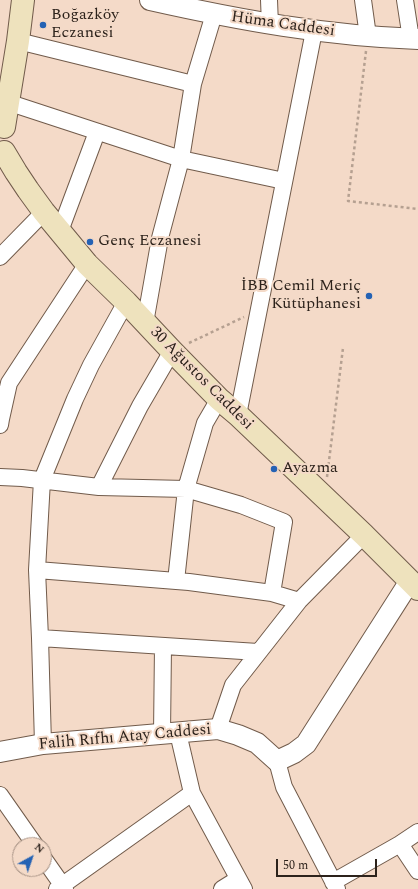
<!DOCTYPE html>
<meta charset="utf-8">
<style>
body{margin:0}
#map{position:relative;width:418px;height:889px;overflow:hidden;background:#f4dac8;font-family:Spectral,serif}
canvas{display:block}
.north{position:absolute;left:12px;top:837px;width:40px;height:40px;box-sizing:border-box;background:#f4dac8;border:1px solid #a49083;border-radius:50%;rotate:40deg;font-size:11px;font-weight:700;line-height:16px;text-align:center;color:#2c221b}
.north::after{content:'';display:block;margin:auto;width:14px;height:18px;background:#2462b4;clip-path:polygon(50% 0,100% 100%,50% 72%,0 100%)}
.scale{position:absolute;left:276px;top:859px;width:101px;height:18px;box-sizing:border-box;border:2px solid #2c221b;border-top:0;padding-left:5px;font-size:12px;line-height:14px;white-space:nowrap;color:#2c221b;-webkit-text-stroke:3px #f4dac8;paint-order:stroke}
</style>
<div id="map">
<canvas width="418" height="889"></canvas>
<div class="north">N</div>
<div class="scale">50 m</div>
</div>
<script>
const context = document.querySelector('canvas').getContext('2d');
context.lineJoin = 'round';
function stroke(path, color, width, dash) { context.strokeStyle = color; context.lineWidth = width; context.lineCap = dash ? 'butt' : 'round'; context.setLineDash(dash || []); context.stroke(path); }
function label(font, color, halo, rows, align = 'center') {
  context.font = font + ' Spectral,serif'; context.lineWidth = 4; context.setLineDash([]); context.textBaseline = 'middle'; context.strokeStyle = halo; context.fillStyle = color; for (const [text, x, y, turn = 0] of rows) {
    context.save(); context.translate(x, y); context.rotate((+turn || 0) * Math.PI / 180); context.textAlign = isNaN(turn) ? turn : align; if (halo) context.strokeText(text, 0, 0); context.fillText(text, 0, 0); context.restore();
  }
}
const path = new Path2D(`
 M366,51L348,201L418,209
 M189,343L244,317
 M327,477L343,348`);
const minor = new Path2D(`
 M269,0L270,25
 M363,0L368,36
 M405,0L411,39
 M18,41L193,84
 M7,102L181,159L284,181
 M60,231L97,132
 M0,257L44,212
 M145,323L160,238L181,159L193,84L214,14
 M238,415L314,31
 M0,425L1,419L9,383L87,264
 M0,477L22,478L99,487L186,489L241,505L284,522L272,593
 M99,487L140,406L172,351
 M37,570L189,582L272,593L299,601
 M176,581L186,489L205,423L219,399
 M40,638L258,652
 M218,729L233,685L299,601L364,535
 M178,733L192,793L244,889
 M162,734L163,646
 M43,744L40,638L37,570L42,480L75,399L91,365L126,302
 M277,761L284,787L337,889
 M0,795L35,845
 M400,844L418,871
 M44,859L65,889
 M333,882L400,844L418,832
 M57,889L192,793
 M222,889L238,879`);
const tertiary = new Path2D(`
 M150,0C239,20 327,36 418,39
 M0,752L43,744L218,729L238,735L257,743L277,761L294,753L306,744L410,581`);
const secondary = new Path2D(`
 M4,127L18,41L23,0
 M4,152L16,172L28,190L44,212L87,264L126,302L172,351L219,399L238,415L364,535L418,589`);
const markers = [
 [43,25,4,"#2462b4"],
 [90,242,4,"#2462b4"],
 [369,296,4,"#2462b4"],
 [274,469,4,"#2462b4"]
];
const poiNames = [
 ["Boğazköy",51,16],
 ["Eczanesi",51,34],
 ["Genç Eczanesi",98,242],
 ["İBB Cemil Meriç",361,287,"right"],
 ["Kütüphanesi",361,305,"right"],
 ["Ayazma",282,469]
];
const streetNames = [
 ["Hüma Caddesi",283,25,8],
 ["30 Ağustos Caddesi",201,379,45],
 ["Falih Rıfhı Atay Caddesi",125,738,-5]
];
stroke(minor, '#715b4b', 18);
stroke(tertiary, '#715b4b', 22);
stroke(secondary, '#715b4b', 24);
stroke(path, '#b5a091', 2.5, [3, 3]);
stroke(minor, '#fff', 16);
stroke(tertiary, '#fff', 20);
stroke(secondary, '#eee2bd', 22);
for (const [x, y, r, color] of markers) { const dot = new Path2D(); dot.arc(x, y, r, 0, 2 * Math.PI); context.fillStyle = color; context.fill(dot); stroke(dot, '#f4dac8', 1.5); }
label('16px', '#2c221b', '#f4dac8', poiNames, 'left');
label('16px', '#2c221b', '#f4dac8', streetNames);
</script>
